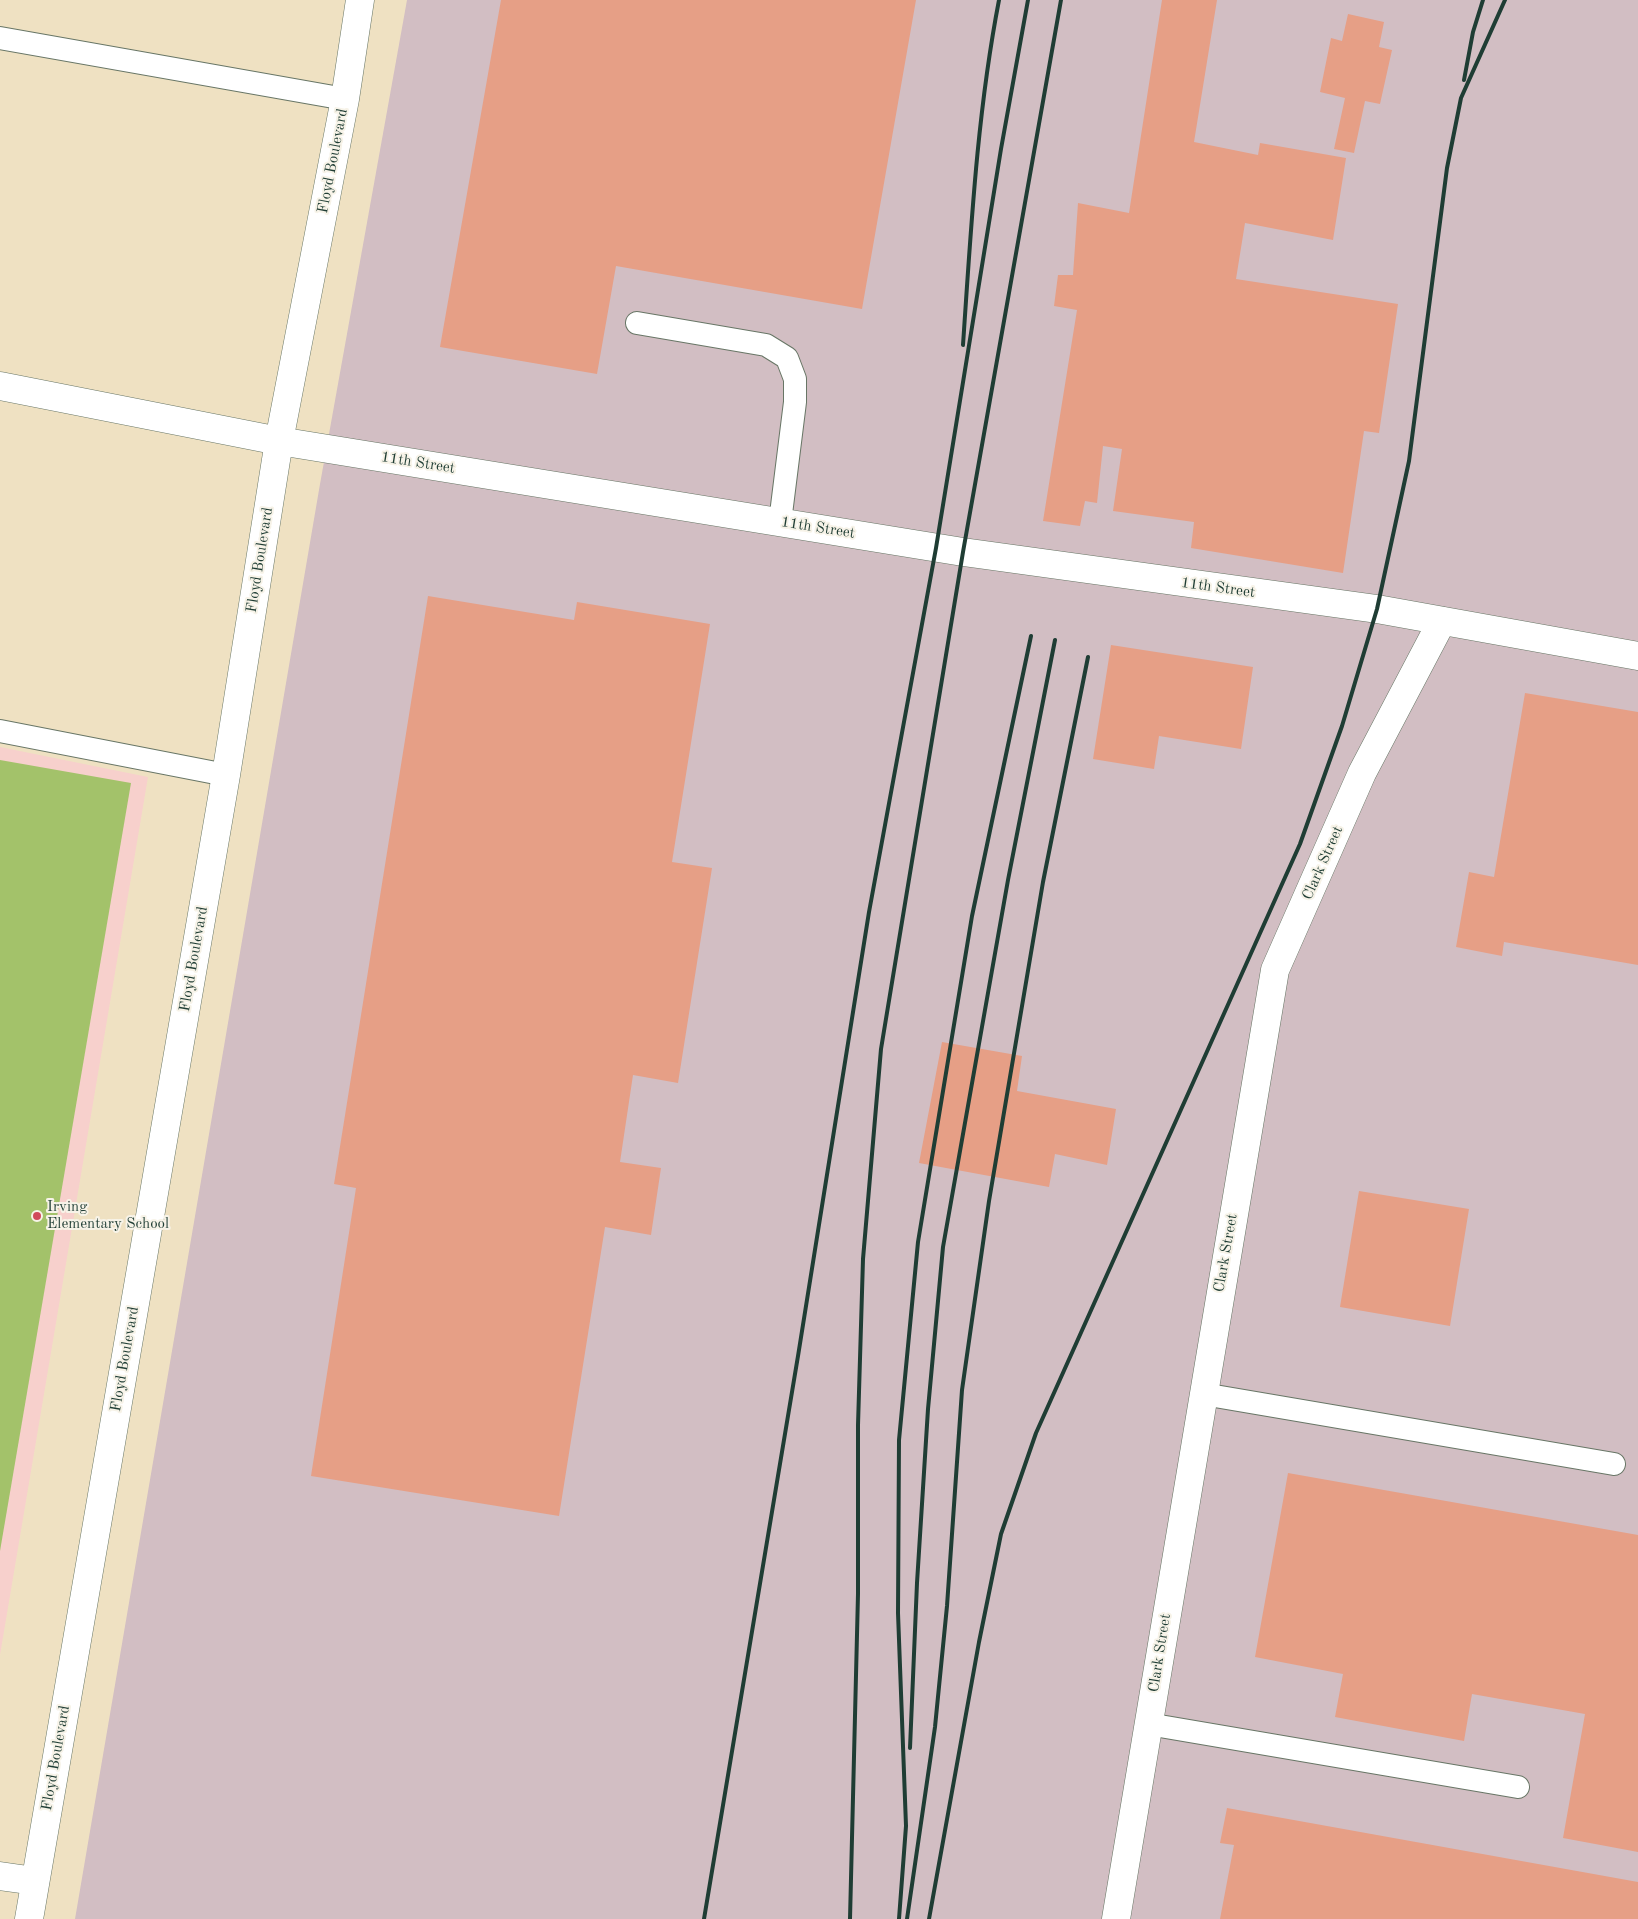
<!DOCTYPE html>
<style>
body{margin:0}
canvas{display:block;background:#efe1c2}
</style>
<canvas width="1638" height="1919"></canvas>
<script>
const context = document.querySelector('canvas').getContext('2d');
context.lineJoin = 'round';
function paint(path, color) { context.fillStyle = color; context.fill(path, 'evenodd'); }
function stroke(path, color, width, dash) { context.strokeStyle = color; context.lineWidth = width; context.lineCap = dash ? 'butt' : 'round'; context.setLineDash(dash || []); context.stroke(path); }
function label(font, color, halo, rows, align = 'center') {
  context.font = font + ' "Old Standard TT",serif'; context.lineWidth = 4; context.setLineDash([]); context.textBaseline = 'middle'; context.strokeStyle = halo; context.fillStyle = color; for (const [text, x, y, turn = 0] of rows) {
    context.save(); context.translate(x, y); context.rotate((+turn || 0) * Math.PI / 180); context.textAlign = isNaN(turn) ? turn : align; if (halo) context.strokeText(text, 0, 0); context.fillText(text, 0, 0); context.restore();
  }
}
const built = new Path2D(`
 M0,747L148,777L0,1655Z`);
const industrial = new Path2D(`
 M407,0H1638V1919H75L320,484Z`);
const green = new Path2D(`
 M0,760L131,783L0,1551Z`);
const building = new Path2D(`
 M501,0H916L862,309L616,266L597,374L440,347Z
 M1162,0H1217L1194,142L1258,155L1260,143L1346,158L1333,240L1245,223L1236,279L1398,304L1379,433L1364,431L1343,573L1191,548L1194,522L1113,511L1122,449L1103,446L1097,503L1085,501L1080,526L1043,521L1077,310L1054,306L1058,275H1073L1078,203L1129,213Z
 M1348,14L1384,22L1379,47L1392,50L1380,104L1365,101L1354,153L1334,149L1345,98L1320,92L1331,38L1342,41Z
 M428,596L574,620L577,602L710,624L672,862L712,868L678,1083L633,1075L620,1162L661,1168L651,1235L605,1227L559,1516L311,1476L356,1188L334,1184Z
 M1111,645L1253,667L1241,749L1159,736L1154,769L1093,759Z
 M1525,693L1638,712V965L1504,942L1502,956L1456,947L1469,872L1494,877Z
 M942,1042L1022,1056L1017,1091L1116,1109L1107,1165L1055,1154L1049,1187L919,1163Z
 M1359,1191L1469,1209L1450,1326L1340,1307Z
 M1288,1473L1638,1535V1852L1563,1838L1585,1714L1472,1694L1464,1741L1335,1717L1343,1674L1255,1657Z
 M1227,1808L1638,1882V1919H1220L1234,1845L1220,1843Z`);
const service = new Path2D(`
 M0,38L345,99
 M637,323L766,345L787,358L795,379V402L780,522
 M0,731L226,775
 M1203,1394L1614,1464
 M1148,1724L1518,1787`);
const minor = new Path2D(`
 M0,1876L35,1881
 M1116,1919L1275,970L1362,773L1442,621`);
const secondary = new Path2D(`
 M0,386L279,441L963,552L1377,609L1638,656
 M29,1919L226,775L279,441L345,99L360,0`);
const rail = new Path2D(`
 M1464,80L1473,32L1483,0
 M963,345C971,229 977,114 999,0
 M910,1748L917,1583L928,1409L943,1247L1008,880L1055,640
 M704,1919L798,1356L869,912L936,548L1001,149L1028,0
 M850,1919L858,1594V1425L863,1259L881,1049L963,552L1061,0
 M899,1919L906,1826L898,1613L899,1440L918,1242L972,916L1031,636
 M907,1919L935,1727L947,1606L962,1390L989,1201L1043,882L1088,657
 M929,1919L979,1642L1001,1534L1036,1433L1300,844L1342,726L1377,609L1409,461L1447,168L1461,98L1505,0`);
const markers = [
 [37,1216,5,"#d1495b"]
];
const streetNames = [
 ["Floyd Boulevard",333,161,-79],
 ["11th Street",418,463,9],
 ["11th Street",818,528,9],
 ["Floyd Boulevard",260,560,-81],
 ["11th Street",1218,588,8],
 ["Clark Street",1323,863,-66],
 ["Floyd Boulevard",194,959,-80],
 ["Clark Street",1226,1253,-80],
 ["Floyd Boulevard",125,1359,-80],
 ["Clark Street",1160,1653,-81],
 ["Floyd Boulevard",56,1758,-80]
];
const poiNames = [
 ["Irving",47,1207],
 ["Elementary School",47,1224]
];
paint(built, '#f7d0cc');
paint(industrial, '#d2bec3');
paint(green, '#a3c26a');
paint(building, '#e69f86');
stroke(service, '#687666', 24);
stroke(minor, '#687666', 29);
stroke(secondary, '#687666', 29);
stroke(service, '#fff', 22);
stroke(minor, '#fff', 28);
stroke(secondary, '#fff', 28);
stroke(rail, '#1f3d34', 4);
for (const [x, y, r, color] of markers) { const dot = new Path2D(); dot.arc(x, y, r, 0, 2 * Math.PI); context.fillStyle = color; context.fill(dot); stroke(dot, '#f7f3e8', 2); }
label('15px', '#1f3d34', '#f7f3e8', streetNames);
label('15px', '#1f3d34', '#f7f3e8', poiNames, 'left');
</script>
